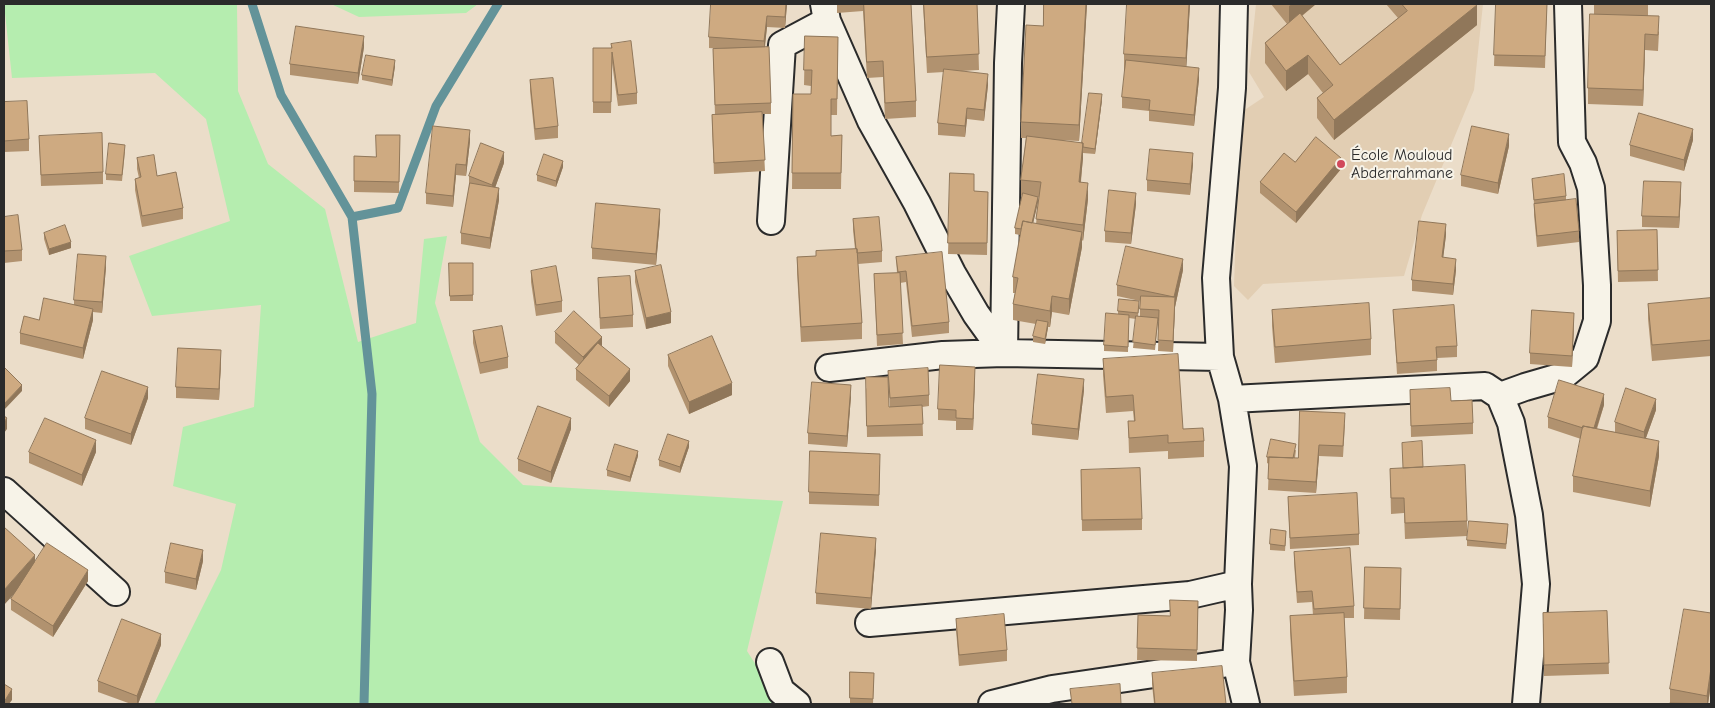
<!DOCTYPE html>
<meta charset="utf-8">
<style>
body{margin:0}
#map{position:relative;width:1715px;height:708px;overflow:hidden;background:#ebddc9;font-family:"Comic Neue",sans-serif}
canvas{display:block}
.frame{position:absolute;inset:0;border:5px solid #2b2b2b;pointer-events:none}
</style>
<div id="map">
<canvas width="1715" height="708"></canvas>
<div class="frame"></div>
</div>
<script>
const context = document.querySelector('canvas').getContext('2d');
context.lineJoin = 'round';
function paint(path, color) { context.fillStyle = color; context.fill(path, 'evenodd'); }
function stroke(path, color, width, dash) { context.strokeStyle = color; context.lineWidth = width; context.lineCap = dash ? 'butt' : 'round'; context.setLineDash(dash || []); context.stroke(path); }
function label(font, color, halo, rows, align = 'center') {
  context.font = font + ' "Comic Neue",sans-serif'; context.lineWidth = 4; context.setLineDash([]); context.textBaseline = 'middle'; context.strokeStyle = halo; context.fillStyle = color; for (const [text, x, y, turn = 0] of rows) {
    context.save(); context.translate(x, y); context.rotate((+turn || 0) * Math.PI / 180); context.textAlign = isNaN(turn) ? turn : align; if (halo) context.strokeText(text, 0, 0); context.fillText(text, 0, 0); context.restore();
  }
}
const built = new Path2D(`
 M1256,4H1483L1474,90L1422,215L1404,276L1263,284L1248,300L1234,286L1240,113L1264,97L1249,72Z`);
const green = new Path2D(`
 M4,4H237L238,91L268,164L325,209L358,342L416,323L424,239L447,236L435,303L480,442L523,485L783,501L747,651L781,704H154L221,570L236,504L173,486L183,427L254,407L261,305L152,316L129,256L230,221L206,119L155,73L12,78Z
 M331,4H478L466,13L359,17Z`);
const stream = new Path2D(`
 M252,4L281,95L352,217L372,394L364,704
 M352,217L398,208L436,106L498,4`);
const minor = new Path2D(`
 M824,4L827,21L871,121L917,203L952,273L976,314L1004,353L1008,63L1011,4
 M1234,4L1232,88L1216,278L1220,357L1232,399L1243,466L1238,584L1239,610L1236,662L1246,704
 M771,221L782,45L827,21
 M829,368L943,355L1004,353L1220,357
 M1500,396L1525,387L1563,376L1585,358L1597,321V285L1591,188L1583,163L1572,142L1568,4
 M1232,399L1485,386L1500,396L1511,423L1529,515L1536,584L1526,704
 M4,491L116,592
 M869,623L1190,595L1238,584
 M770,662L781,691L797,704
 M992,704L1052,689L1236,662`);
const wall = new Path2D(`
 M787,4L785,28L767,27L765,47L771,103V114H762L765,171L714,174L712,126V115H715L713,49H724L709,48V37Z
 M837,4H911L916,101V117L885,119L883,77L867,78L863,11L837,13Z
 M923,4H977L979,70L962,71L988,85L984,121L967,119L965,137L938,135V123L944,72L927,73Z
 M1087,4L1079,141L1058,140L1082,143L1102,100L1095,154L1083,153L1081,182L1088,199L1083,241L1082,240V247L1069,315L1052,312L1050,327H1048L1045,344L1033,342V336L1036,324L1013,320V304L1015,293H1013V277L1020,235L1015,234V228L1022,196L1021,195V180L1026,138H1021V122L1043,26ZM1038,197H1039L1036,224L1033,223L1038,202Z
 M1190,4L1186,67L1199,79L1194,126L1149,121V111L1122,108V97L1125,70H1124V54Z
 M1271,4H1316L1302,16L1340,65L1398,18L1386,4H1475L1477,25L1334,140L1317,118V98L1323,93L1308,74L1286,91L1265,63V43L1287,24Z
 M1496,4H1547L1545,68L1494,66Z
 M1594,4H1648V16H1642L1659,32L1658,51L1645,50L1643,106L1588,104V88L1594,15Z
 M805,36L838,37L837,115H831V136L842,135L841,189H792L793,94H811V86L804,85Z
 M611,44L637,93V104L618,106L612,63L611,113H593V48H611Z
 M364,47L358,84L290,75V64Z
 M395,66L392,86L362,80V75Z
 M530,80L558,126V138L535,140L530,91Z
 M4,102L29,139V151L4,152Z
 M400,135L399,193L354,192V156L376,157Z
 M39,136L103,172V184L41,186Z
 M1693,140L1684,171L1630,156V145Z
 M470,141L466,176L456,175L453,207L426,204V193Z
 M1509,146L1498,194L1461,186V175Z
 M125,151L122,181L106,180V174Z
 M137,158L157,176L183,208V219L142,227L135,190V179L139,178L137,169Z
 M504,163L495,188L499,200L490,249L461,244V233L469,187V176Z
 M1193,164L1190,195L1147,191V180Z
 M563,167L556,187L537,181V175Z
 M1341,169L1296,223L1260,193V182Z
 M950,173L974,191L988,192L987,255L948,254Z
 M1532,179L1566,196V200L1579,231V242L1537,247L1534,215V204Z
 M1681,194L1679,228L1642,227V216Z
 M1136,204L1131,244L1105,242V231Z
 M4,217L22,250V261L4,263Z
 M853,219L882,251V262L858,264L862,323V339L801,342L797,272V257L816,256V251L855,249L853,230Z
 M660,220L656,265L592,259V248Z
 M1657,230L1658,281L1618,282L1617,231Z
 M44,233L71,248L49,255L44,239Z
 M1446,235L1443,257L1456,270L1453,295L1412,291V280Z
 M896,257L949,322V333L912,337L906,282L900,283L903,344L877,346L874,274L897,273Z
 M449,263H473V301H450Z
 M106,267L102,313L93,312V320L83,359L20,344V333L39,320L74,305V300Z
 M1183,270L1175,307L1173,352L1158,351L1159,321H1158L1155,350L1133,348L1136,319L1129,318L1128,352L1104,351V345L1118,314V311L1139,307L1138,316H1140V301L1117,296V285Z
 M531,271L562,301V312L536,316L531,282Z
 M635,271L671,323L646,329L635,282Z
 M598,278L633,315V327L600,329Z
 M1711,298V356L1652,361L1648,319V304Z
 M1272,310L1371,339V355L1275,363L1272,326Z
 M1393,310L1457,346V357L1437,358V371L1397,374Z
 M1574,324L1572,367L1530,364V353Z
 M473,331L508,357V368L480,374L473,343Z
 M555,332L602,346L630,381L609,407L576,380V369L579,365L555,343Z
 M668,355L732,395L689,414L668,366Z
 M1103,359L1183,429L1204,441V457L1168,459V451L1129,453L1128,421H1134L1133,411L1106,413L1103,375Z
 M221,362L219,400L176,398V387Z
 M888,371L929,395V406L922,407L923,436L867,437L866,388L889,407H890Z
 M975,378L973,430H956V421L938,420V409Z
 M1084,390L1078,440L1032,435V424Z
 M1410,390L1473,423V434L1411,437Z
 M851,396L847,447L808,444V433Z
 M148,398L131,445L85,429V418Z
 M1604,405L1597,429L1615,432V422L1656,410L1646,438L1659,456L1650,507L1573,492V476L1581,439L1548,428V417Z
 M1345,424L1343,457L1319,456L1316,493L1268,490L1269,464L1267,463V457L1296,450L1295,458H1298Z
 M571,429L551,483L518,471V459Z
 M689,447L680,473L659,466V460Z
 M29,452H96L82,486L29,463Z
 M638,456L630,482L607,476V470Z
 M880,465L879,506L809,504V492Z
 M1423,467L1467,521V536L1405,539L1404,513L1391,514L1390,469Z
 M1081,470L1142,519V530L1082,531Z
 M1288,497L1359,534V545L1290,549Z
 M1508,530L1506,549L1467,546V540Z
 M1286,537L1285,551L1270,550V544Z
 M876,549L871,609L816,604V593Z
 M1294,552L1354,606V618H1344L1347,677V693L1294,696L1290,632V616L1313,615L1312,602L1297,603L1294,563Z
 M203,561L196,590L165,583V572Z
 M35,562L88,581L53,637L11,610V599Z
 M1365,567L1401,568L1400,620L1364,619Z
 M1198,601L1197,661L1137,660L1138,615L1170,616Z
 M1607,611L1609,674L1544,676L1543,624Z
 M1711,613V684L1708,704L1670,703V689Z
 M956,619L1007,650V661L959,666L956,630Z
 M161,645L138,704H131L98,692V681Z
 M850,672L874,673L873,704H850Z
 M1152,673L1226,704H1154L1152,684Z`);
const shadedWall = new Path2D(`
 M786,4H787L785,28V17Z
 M1086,4H1087L1079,141V125Z
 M1189,4H1190L1186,74V58Z
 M1292,4H1316L1289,26V6Z
 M1477,5V25L1334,140V120Z
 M767,16V27L764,52V41Z
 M1645,34V50L1643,106V90Z
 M364,36V47L358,84V73Z
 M1308,55V74L1286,91V71Z
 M395,60V66L392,86V80Z
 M1199,68V79L1194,126V115Z
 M988,74V85L984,121V110Z
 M1102,94V100L1095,154V149Z
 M967,108V119L965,137V126Z
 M1693,129V140L1684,171V160Z
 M470,130V141L466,176V165Z
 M1509,134V146L1498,194V183Z
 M1083,143V159L1079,197V182Z
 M504,152V163L492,196V185Z
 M1193,153V164L1190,195V184Z
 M1341,158V169L1296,223V212Z
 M563,161V167L556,187V181Z
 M456,164V175L453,207V196Z
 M1681,182V194L1679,228V217Z
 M1088,183V199L1083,241V225Z
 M499,188V200L490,249V238Z
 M1136,193V204L1131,244V233Z
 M1038,197V202L1030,237V231Z
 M660,209V220L656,265V254Z
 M1446,224V235L1442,268V257Z
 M1082,232V247L1069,315V299Z
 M71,242V248L49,255V249Z
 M106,256V267L102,313V302Z
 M1183,259V270L1175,307L1173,352L1174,297Z
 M1456,259V270L1453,295V284Z
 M1052,296V312L1050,327V311Z
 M93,309V320L83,359V348Z
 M671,312V323L646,329V318Z
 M1574,313V324L1572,367V356Z
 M1048,322V328L1045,344V339Z
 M602,337V348L583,368V357Z
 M221,350V362L219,400V389Z
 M975,367V378L973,430V419Z
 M630,369V381L609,407V396Z
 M1084,379V390L1078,440V429Z
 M732,383V395L689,414V402Z
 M22,385V391L4,410V404Z
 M851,385V396L847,447V436Z
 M148,387V398L131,445V434Z
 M1604,394V405L1592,442V431Z
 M1656,399V410L1644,443V432Z
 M7,418V429L4,433V422Z
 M571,418V429L551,483V472Z
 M96,440V452L82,486V475Z
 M689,441V447L680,473V467Z
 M1659,441V456L1650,507V491Z
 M1319,445V456L1316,493V482Z
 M638,451V456L630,482V477Z
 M876,538V549L871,609V598Z
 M203,550V561L196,590V579Z
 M35,555V571L4,605V590Z
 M88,570V581L53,637V626Z
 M161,634V645L138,704H137V696Z
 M1711,668V684L1708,704H1707V696Z
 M12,689V700L9,704H4V702Z`);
const building = new Path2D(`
 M711,4H786L785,17L767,16L764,41L709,37Z
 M864,4H911L916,101L885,103L883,61L867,62Z
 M924,4H977L979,54L927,57Z
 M1044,4H1086L1079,125L1021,122L1026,25L1043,26Z
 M1127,4H1189L1186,58L1124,54Z
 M1402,4H1475L1477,5L1334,120L1317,98L1333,85L1308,55L1286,71L1265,43L1300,13L1340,65L1407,11Z
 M1496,4H1547L1545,56L1494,55Z
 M1590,14L1659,16L1658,35L1645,34L1643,90L1588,88Z
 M296,26L364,36L358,73L290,64Z
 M805,36L838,37L837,99H831V136L842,135L841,173H792L793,94H811L812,70H804Z
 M631,41L637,93L618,95L612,52L611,102H593V48H612L611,44Z
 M769,47L771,103L715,105L713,49Z
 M366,55L395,60L392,80L362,75Z
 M1126,60L1199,68L1194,115L1149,110L1150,100L1122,97Z
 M944,69L988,74L984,110L967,108L965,126L938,123Z
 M553,78L558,126L535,129L530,80Z
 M1089,93L1102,94L1095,149L1083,147V143H1082Z
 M27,101L29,139L4,141V102Z
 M762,112L765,160L714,163L712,115Z
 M1639,113L1693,129L1684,160L1630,145Z
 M433,126L470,130L466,165L456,164L453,196L426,193Z
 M1472,126L1509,134L1498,183L1461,175Z
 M102,133L103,172L41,175L39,136Z
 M376,135H400L399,182L354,181V156L376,157Z
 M1027,136L1083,143L1079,182L1088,183L1083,225L1036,219L1041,182L1021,180Z
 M1316,137L1341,158L1296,212L1260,182L1284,153L1295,162Z
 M109,143L125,145L122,175L106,174Z
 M481,143L504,152L492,185L469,176Z
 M1150,149L1193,153L1190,184L1147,180Z
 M544,154L563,161L556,181L537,175Z
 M154,155L157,176L176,172L183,208L142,216L135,179L141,177L137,158Z
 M950,173L974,174V191L988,192L987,243H948Z
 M1564,174L1566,196L1534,200L1532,179Z
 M1644,181L1681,182L1679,217L1642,216Z
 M470,183L499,188L490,238L461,233Z
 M1109,190L1136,193L1131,233L1105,231Z
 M1023,193L1038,197L1032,223L1023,221L1021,229L1015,228Z
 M1576,199L1579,231L1537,236L1534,204Z
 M596,203L660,209L656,254L592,248Z
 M18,215L22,250L4,251V217Z
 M879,217L882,251L857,253V249H856L853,219Z
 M1023,221L1082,232L1069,299L1052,296L1050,311L1013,304L1018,278L1013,277Z
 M1419,221L1446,224L1442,257L1456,259L1453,284L1412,280Z
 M65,225L71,242L49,249L44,233Z
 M1657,230L1658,270L1618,271L1617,231Z
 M1126,246L1183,259L1174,297L1117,285Z
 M857,249L862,323L801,327L797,257L816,256V251Z
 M942,252L949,322L912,326L906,271L898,272L896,257Z
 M78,254L106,256L102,302L74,300Z
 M449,263H473V295L450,296Z
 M661,265L671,312L646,318L635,271Z
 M556,266L562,301L536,305L531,271Z
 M900,273L903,333L877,335L874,274Z
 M630,276L633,315L600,318L598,278Z
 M1141,296L1175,297L1173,341L1158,340L1159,310L1140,309Z
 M44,298L93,309L83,348L20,333L24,316L39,320Z
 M1711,298V340L1652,345L1648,304Z
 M1119,299L1139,301L1138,313L1118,311Z
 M1369,303L1371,339L1275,347L1272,310Z
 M1454,305L1457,346L1436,347L1437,360L1397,363L1393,310Z
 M1532,310L1574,313L1572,356L1530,353Z
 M574,311L602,337L583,357L555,332Z
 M1106,313L1129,315L1128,347L1104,345Z
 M1136,316L1158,318L1155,345L1133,342Z
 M1037,320L1048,322L1045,339L1033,336Z
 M502,326L508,357L480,363L473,331Z
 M712,336L732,383L689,402L668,355Z
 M598,343L630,369L609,396L576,369Z
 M178,348L221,350L219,389L176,387Z
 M1178,354L1183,429L1203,428L1204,441L1168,443V435L1129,438L1128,421H1135L1133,395L1106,397L1103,359Z
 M940,365L975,367L973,419L956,418V410L938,409Z
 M4,367L22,385L4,404Z
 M928,368L929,395L890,398L888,371Z
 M102,371L148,387L131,434L85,418Z
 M1038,374L1084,379L1078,429L1032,424Z
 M866,377H888L889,407L922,405L923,424L867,426Z
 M1559,380L1604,394L1594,428L1583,426V428L1548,417Z
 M812,382L851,385L847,436L808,433Z
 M1450,388L1451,401L1472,400L1473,423L1411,426L1410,390Z
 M1626,388L1656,399L1644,432L1615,422Z
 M538,406L571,418L551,472L518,459Z
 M1300,411L1345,413L1343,446L1319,445L1316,482L1268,479L1269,457L1298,458Z
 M4,416L7,418L4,422Z
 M45,418L96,440L82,475L29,452Z
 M1583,426L1659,441L1650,491L1573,476Z
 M668,434L689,441L680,467L659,460Z
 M1271,439L1296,444L1293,458L1267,457Z
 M1422,441L1423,467L1403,468L1402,443Z
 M615,444L638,451L630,477L607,470Z
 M810,451L880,454L879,495L809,492Z
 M1465,465L1467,521L1405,523L1404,498H1391L1390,469Z
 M1140,468L1142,519L1082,520L1081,470Z
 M1357,493L1359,534L1290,538L1288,497Z
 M1469,521L1508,524L1506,544L1467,540Z
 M4,527L35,555L4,590Z
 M1271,529L1286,531L1285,546L1270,544Z
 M821,533L876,538L871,598L816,593Z
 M47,543L88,570L53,626L11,599Z
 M171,543L203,550L196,579L165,572Z
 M1350,548L1354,606L1314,609L1312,591L1297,592L1294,552Z
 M1365,567L1401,568L1400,609L1364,608Z
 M1170,600L1198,601L1197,650L1137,648L1138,615L1170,616Z
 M1684,609L1711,613V668L1707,696L1670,689Z
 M1607,611L1609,663L1544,665L1543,613Z
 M1344,613L1347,677L1294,681L1290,616Z
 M1004,614L1007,650L959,655L956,619Z
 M122,619L161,634L137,696L98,681Z
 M1222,666L1226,704H1155L1152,673Z
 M850,672L874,673L873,699L850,698Z
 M4,684L12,689L4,702Z
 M1120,684L1121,704H1072L1070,689Z
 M1670,703L1711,704H1670Z`);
const markers = [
 [1341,164,5,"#d1495b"]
];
const poiNames = [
 ["École Mouloud",1351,155],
 ["Abderrahmane",1351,173]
];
paint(built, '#e2ceb3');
paint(green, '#b5edaf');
stroke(stream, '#639399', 9);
stroke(minor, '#2b2b2b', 30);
stroke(minor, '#f7f3e8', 26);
paint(wall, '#b1926f');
paint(shadedWall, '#90775a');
paint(building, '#ceaa81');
stroke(building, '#90775a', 1);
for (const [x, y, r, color] of markers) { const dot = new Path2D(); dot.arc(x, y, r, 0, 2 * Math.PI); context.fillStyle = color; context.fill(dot); stroke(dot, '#f7f3e8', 2); }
label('16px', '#2b2b2b', '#f7f3e8', poiNames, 'left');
</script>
